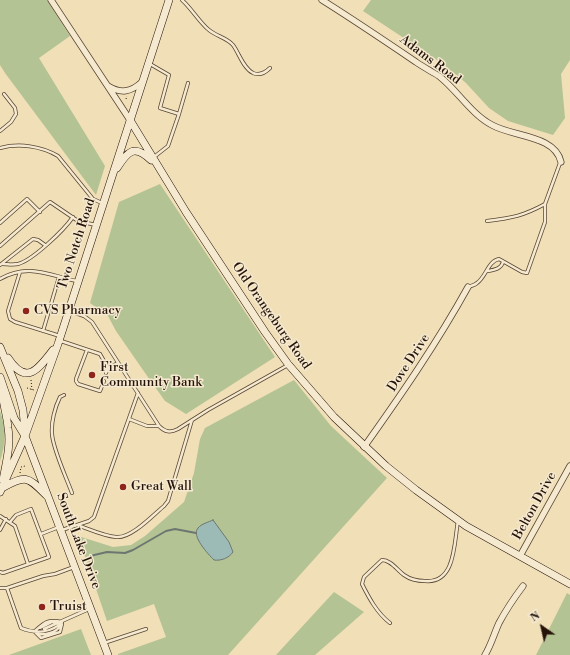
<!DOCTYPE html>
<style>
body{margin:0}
#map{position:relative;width:570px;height:655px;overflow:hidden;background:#f0dfb7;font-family:"Libre Bodoni",serif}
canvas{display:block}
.north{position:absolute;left:522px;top:607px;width:40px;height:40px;-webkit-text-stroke:3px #f5ead0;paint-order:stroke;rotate:326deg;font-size:11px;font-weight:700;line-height:16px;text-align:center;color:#251209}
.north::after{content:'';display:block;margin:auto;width:14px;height:18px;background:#251209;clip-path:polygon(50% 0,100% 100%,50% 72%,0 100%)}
</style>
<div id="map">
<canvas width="570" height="655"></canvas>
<div class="north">N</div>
</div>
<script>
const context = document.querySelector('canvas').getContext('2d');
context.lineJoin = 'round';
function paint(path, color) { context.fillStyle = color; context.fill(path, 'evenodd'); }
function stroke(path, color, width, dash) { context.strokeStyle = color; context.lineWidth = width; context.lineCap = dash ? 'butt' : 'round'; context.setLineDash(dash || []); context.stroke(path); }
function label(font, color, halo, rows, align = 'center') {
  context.font = font + ' "Libre Bodoni",serif'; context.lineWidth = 3; context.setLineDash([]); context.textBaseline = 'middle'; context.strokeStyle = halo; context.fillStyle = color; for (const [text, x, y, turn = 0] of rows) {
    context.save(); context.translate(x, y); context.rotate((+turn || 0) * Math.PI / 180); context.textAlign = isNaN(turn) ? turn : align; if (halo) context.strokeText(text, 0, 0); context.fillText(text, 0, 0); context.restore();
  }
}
const green = new Path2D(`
 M0,0H47L70,36L39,58L105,166L96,195L5,73L0,65Z
 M371,0H570V60L561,74L565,118L553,135L508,121L489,108L466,83L443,64L363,11Z
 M160,184L275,357L186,414L165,401L143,370L116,331L108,316L90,303L119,202Z
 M294,380L331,426L387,478L228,655H118V654L166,637L154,604L107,621L78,536L113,547L131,545L145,536L184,502L194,473L200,439L205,428Z
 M0,411C6,427 6,444 0,461Z
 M334,592L364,612L315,655H276Z
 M567,593L570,595V655H536Z
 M81,629L91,655H9Z`);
const water = new Path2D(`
 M213,520L229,542L233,552C229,558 221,561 214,560C208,554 191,536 198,528C201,524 209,522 213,520Z`);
const stream = new Path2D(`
 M90,556L107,552L125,553L133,550L166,531L175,529L196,533`);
const path = new Path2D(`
 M126,99L127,96
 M31,380L32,390
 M27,388L34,390
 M20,473L21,467L25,466`);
const lane = new Path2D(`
 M182,0C192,9 200,23 209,30C216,36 227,38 233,45C239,53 243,68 253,73C260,76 265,73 270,68
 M150,64L169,75L160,108L179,114L168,146L154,157
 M179,114L188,83
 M0,131L11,122L16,114L15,108L4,94
 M0,148C19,143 41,146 58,156L93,199L102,203
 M487,221C512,218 523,216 545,204L560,163
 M0,223L27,199L40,212
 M0,246L50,202L78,221L96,225
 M2,264C7,264 13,265 18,264C33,260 64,230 73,217
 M0,265L33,239L38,240L45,245
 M488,271C494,270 501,269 503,262
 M20,272L8,311L10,319L15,322L60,336
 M0,279C28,263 48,275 77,281
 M468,287C471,286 475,285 477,283C486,277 488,261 499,259L522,272L527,273L545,222V204
 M70,311L84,316L92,322L159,426C165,432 170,433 178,429L208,410L288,365
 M43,331L59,277
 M61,341L100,354L108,368
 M87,350L76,379V381L78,384L100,391L104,381
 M106,373L108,368L118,363
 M64,395L60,397C55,407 51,422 52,434C53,449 66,477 72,493
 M129,419L147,426H159
 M0,516L15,526L28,564
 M77,525C89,529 103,536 116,537C131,539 153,515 164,506L168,501L192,420
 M0,530L6,519
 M62,530L89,521L94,517L138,393
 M41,534L59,527
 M0,572L3,573L49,557L31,509L16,515L10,522
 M0,588H7L21,628C35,634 52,633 62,622
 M7,588L43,576L55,574L74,567
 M390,623C377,613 369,598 362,584L364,577L382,560C391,560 397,570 404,575C411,580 417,581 425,581C456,584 454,542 458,521
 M40,628L52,622H57
 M44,629L89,609
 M35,631C45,622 48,619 62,622
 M35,632L41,638L60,632L62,624
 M38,634C45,635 56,633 60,626
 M104,643L146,629`);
const street = new Path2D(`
 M51,0L130,120
 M322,0C354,20 385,41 416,62C423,67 431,71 439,76C458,91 471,114 492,125C513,137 555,135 561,162
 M108,86C121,94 131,92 142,82
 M364,447C401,395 437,343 468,287
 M520,556L570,466
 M485,655C491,645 494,634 499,623C506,610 514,598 523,586`);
const secondary = new Path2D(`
 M130,120L186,212L265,332L288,364L334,417L386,466L416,490L466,526L570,584
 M117,168C128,151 134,144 151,160
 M0,347L18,391L23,410L25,432
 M8,358C26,386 38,370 53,350
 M0,377L14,418L25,436L108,655
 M2,388C2,402 7,414 8,428C11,445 6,463 3,480
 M2,488C27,474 28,477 47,496
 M0,492L25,436L58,344L169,0`);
const markers = [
 [26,311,4,"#8f2418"],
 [92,375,4,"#8f2418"],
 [123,487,4,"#8f2418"],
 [42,607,4,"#8f2418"]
];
const streetNames = [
 ["Adams Road",430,60,37],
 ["Two Notch Road",77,244,-72],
 ["Old Orangeburg Road",271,316,55],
 ["Dove Drive",409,363,-57],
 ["Belton Drive",535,506,-61],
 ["South Lake Drive",78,541,69]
];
const poiNames = [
 ["CVS Pharmacy",34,311],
 ["First",100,368],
 ["Community Bank",100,383],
 ["Great Wall",131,487],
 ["Truist",50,607]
];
paint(green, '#b4c393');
paint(water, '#9dbbb6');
stroke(water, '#6d7771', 1);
stroke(stream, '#6d7771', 2);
stroke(lane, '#584534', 4);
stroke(street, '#584534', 7);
stroke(secondary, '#251209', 8);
stroke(path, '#251209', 1, [1, 2]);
stroke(lane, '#f5ead0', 2.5);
stroke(street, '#f5ead0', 5.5);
stroke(secondary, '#f5ead0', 7);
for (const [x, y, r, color] of markers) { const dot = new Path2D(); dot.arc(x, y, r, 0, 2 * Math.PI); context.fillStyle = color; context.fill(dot); stroke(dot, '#f5ead0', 1.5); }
label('13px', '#251209', '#f5ead0', streetNames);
label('13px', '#251209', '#f5ead0', poiNames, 'left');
</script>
